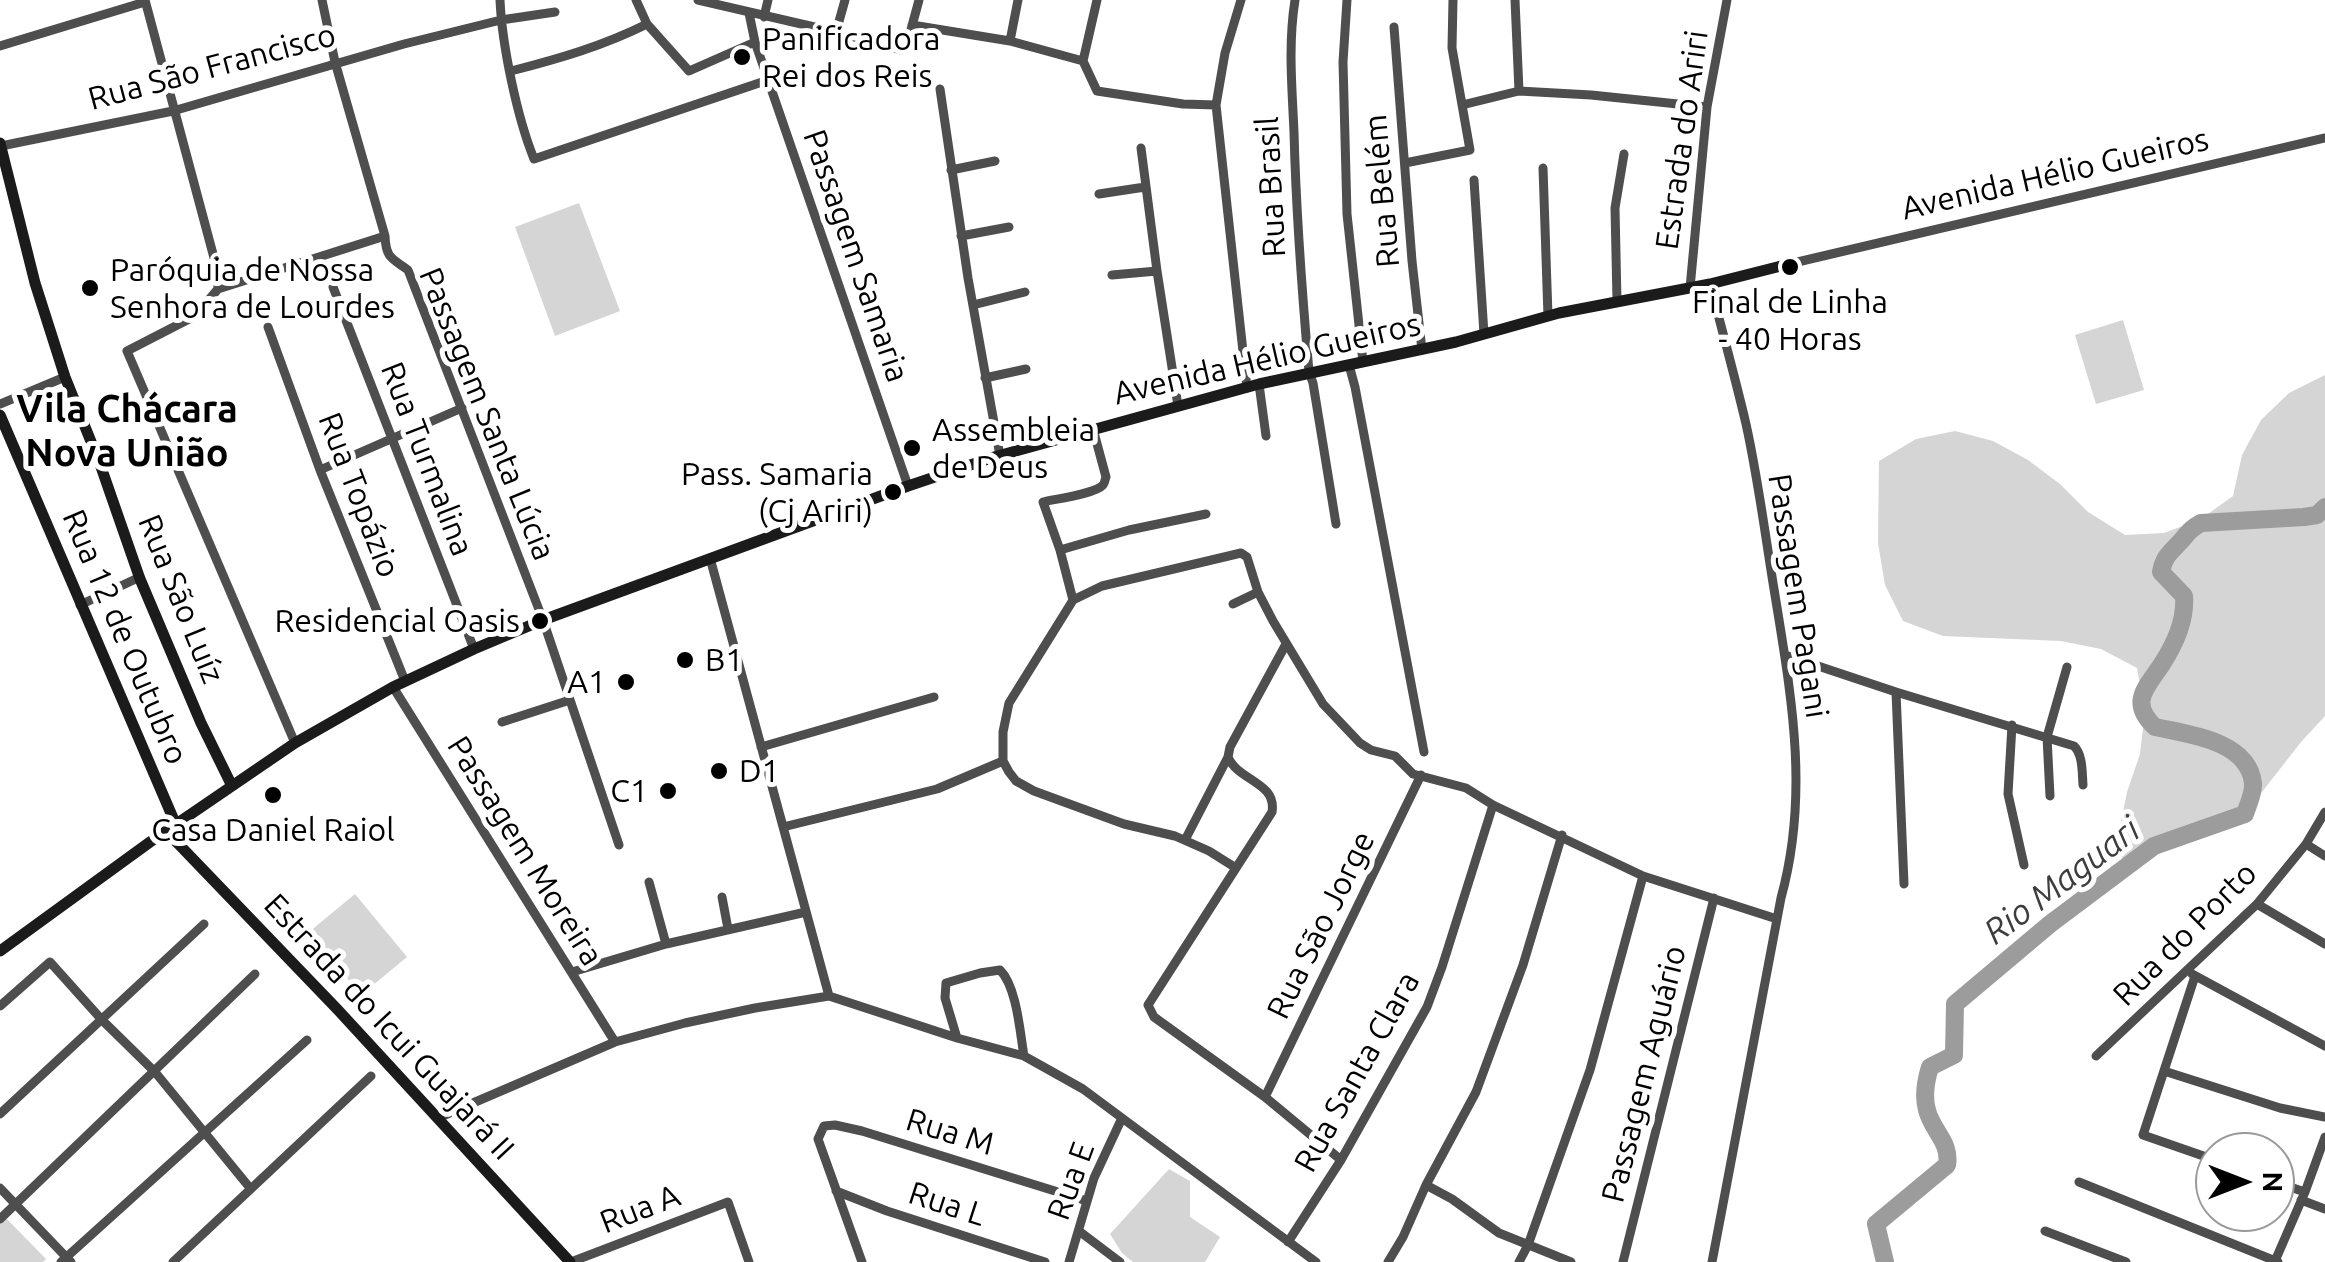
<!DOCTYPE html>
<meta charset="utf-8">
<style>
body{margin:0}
#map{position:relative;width:2325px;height:1262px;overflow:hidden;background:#fff;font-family:Ubuntu,sans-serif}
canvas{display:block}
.north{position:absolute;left:2195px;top:1132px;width:100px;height:100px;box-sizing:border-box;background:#fff;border:2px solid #999;border-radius:50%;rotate:90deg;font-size:28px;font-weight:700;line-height:40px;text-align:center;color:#000}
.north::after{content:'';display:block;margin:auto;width:35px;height:45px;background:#000;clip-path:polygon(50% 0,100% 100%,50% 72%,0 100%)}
</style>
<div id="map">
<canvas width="2325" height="1262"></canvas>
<div class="north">N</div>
</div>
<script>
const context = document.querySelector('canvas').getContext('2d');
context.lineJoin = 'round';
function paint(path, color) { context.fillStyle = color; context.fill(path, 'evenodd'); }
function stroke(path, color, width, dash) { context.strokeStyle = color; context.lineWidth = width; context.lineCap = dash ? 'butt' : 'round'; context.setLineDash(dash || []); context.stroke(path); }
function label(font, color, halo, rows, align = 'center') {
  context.font = font + ' Ubuntu,sans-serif'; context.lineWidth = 10; context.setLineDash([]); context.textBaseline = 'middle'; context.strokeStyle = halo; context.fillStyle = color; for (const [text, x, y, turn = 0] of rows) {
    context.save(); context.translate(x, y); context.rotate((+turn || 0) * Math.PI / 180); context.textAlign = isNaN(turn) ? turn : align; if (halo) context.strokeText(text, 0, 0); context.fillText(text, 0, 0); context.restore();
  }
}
const green = new Path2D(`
 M579,203L620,311L555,336L515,227Z
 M2123,320L2144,390L2096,404L2075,335Z
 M2325,375V716L2301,742L2262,792L2240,812L2136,864L2122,859L2119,832L2127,792L2140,754L2145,712L2137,668L2101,649L2061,641L1943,636L1903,621L1885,585L1878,543L1879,461L1916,439L1955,431L1993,441L2028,460L2060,484L2088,512L2125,535L2164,533L2201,519L2233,496L2242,455L2261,420L2289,393Z
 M355,894L407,957L361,995L309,932Z
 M1169,1169L1190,1181V1217L1220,1237L1205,1262H1133L1122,1253L1110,1234Z
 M3,1215L46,1259L43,1262H0V1218Z`);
const river = new Path2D(`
 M1885,1262L1876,1224L1947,1165C1951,1142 1932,1131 1927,1110C1923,1096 1926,1080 1930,1067L1954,1055L1955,1004L2050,924L2154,846L2245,814C2248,804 2254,793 2253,783C2248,740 2187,734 2155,727C2128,702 2147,687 2162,664C2175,644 2186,621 2184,596L2161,572C2164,556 2170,553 2180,542C2188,533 2190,529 2201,523L2304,517L2317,515L2325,507`);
const minor = new Path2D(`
 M145,0L217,269L218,289
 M322,0L335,62L385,236C386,259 392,258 408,270L543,620L619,845
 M500,0C502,45 517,117 534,159L768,80
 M636,0L647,24L689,71L755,42
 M698,0L836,32L901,50L906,48L919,0
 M1241,0L1225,53L1216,105L1247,388
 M1295,0C1288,44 1292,87 1294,132C1296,212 1302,292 1309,372L1313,383L1336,524
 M1347,0L1343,62L1347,214L1363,362
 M1515,0L1519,91
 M749,13L755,42L908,486
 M764,17L768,0
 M912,25L1010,41L1083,61L1097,91L1183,104L1216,105
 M1394,27L1412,261L1422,350
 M836,32L845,0
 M1010,41L1018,0
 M0,46L145,2
 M1083,61L1097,0
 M511,71C558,59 603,46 647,24
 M940,89L968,278L1000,456
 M1462,105L1519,91L1591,95L1707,107
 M1,146L173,111L404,44L501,20L555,12
 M1141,148L1157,271L1178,406
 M1405,163L1470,150L1452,48L1453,0
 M1543,168L1548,316
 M951,170L995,161
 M1474,180L1484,334
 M1099,194L1145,187
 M961,236L1009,227
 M1789,264L2325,138
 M1112,275L1157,271
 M1710,284C1722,330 1735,377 1746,424C1758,478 1765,534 1774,589C1791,694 1810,793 1781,898L1712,1262
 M333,287L474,649
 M1690,288L1707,107L1727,0
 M1617,301L1615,208L1624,154
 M973,305L1025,292
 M268,327L320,470L405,681
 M1349,365L1355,387L1424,752
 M985,378L1026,369
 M1259,384L1266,436
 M0,404L65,377
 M1093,429L1106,477C1105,479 1105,483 1103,485C1095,494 1055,499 1043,502L1060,550L1073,600L1009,703L1003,732V761L1009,772L1016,781L1034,791L1124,824L1175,836L1209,851L1236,868
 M320,470L462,408
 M1060,550L1129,530L1206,514
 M710,558L829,996
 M1073,600L1102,586L1241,553L1247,557L1258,592L1273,621L1323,704L1360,743L1371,750L1395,756L1413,774L1466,788L1493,805L1643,876L1777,919
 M1233,604L1258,592
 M80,605L140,577
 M1785,655L1896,692L2074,746C2083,755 2082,772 2083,785
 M393,687L615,1042
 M1896,692L1904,884
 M502,722L570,700
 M2012,725L2008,794L2024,865
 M295,743L127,351L195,316L218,289L385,236
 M761,747L934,697
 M1228,757C1238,781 1277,782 1272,812L1148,1005L1154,1017L1265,1097L1341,1160
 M2050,796L2047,737L2067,667
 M783,827L937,789L1003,761
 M1185,840L1228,757L1230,747L1286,644
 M2306,844L2325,856
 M649,882L666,944
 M722,897L728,929
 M2257,904L2325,944
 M572,972L666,944L806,912
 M2192,974L2325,1046
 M2195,976L2143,1135L2215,1160
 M0,1006L50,962L102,1020L155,1072L250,1188
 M957,1038L945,998L946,983L980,973L1000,970C1017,987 1020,1033 1024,1056
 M2096,1056L2257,904L2306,844L2325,812
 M2164,1071L2280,1108L2325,1117
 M1265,1097L1421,775
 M0,1114L204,924
 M438,1118L615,1042L685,1023L755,1008L829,996L957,1038L1024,1056L1083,1089L1316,1262
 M2079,1182L2278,1262
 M2275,1182L2305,1192
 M1426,1185L1452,1199L1499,1233L1571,1262
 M0,1188L71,1262
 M836,1191L887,1211L1045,1262
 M2301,1200L2325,1209
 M0,1219L255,974
 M1079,1231L1120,1262
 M2045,1231L2126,1262
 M1288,1242L1341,1160L1427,1007L1442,967L1493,805
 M2275,1261L2305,1192L2325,1137
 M61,1262L307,1040
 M173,1262L371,1076
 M571,1262L728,1202L749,1262
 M862,1262L818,1139L824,1126L835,1125L862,1131L1087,1201
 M1069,1262L1094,1178L1122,1118
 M1388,1262L1403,1237L1426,1185L1476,1092L1523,965L1562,835
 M1519,1262L1528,1245L1590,1070L1643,876
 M1623,1262L1714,898`);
const secondary = new Path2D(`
 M0,143L35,283L65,377L100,464L140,579L201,723L232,786
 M0,415L176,825
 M166,831L338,1010L570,1262
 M0,951L150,842L295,743L393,687L474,649L543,620L908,486L994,457L1259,384L1456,342L1559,313L1710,284L1789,264`);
const markers = [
 [742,57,10,"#000"],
 [1790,267,10,"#000"],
 [90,288,10,"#000"],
 [912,448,10,"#000"],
 [893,492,10,"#000"],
 [540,621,10,"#000"],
 [685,660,10,"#000"],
 [626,682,10,"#000"],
 [719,771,10,"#000"],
 [668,791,10,"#000"],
 [273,795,10,"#000"]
];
const poiNames = [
 ["Panificadora",762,39],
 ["Rei dos Reis",762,76],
 ["Paróquia de Nossa",110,270],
 ["Senhora de Lourdes",110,307],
 ["Final de Linha",1790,302,"center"],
 ["- 40 Horas",1790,339,"center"],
 ["Assembleia",932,430],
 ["de Deus",932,467],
 ["Pass. Samaria",873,474,"right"],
 ["(Cj Ariri)",873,511,"right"],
 ["Residencial Oasis",520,621,"right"],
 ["B1",705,660],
 ["A1",606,682,"right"],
 ["D1",739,771],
 ["C1",648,791,"right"],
 ["Casa Daniel Raiol",273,830,"center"]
];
const streetNames = [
 ["Rua São Francisco",212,67,-15],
 ["Estrada do Ariri",1682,140,-82],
 ["Avenida Hélio Gueiros",2055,174,-13],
 ["Rua Brasil",1271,187,-93],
 ["Rua Belém",1382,191,-95],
 ["Passagem Samaria",856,256,71],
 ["Avenida Hélio Gueiros",1267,359,-13],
 ["Passagem Santa Lúcia",487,414,68],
 ["Rua Turmalina",427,459,69],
 ["Rua Topázio",359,495,69],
 ["Passagem Pagani",1798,596,81],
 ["Rua São Luíz",181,599,68],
 ["Rua 12 de Outubro",125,637,67],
 ["Passagem Moreira",525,851,58],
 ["Rua São Jorge",1321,925,-64],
 ["Rua do Porto",2185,934,-45],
 ["Estrada do Icui Guajará II",389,1027,47],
 ["Rua Santa Clara",1357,1072,-61],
 ["Passagem Aguário",1644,1074,-76],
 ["Rua M",950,1132,17],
 ["Rua E",1071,1181,-70],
 ["Rua L",947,1204,18],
 ["Rua A",640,1209,-21]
];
const waterNames = [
 ["Rio Maguari",2062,881,-37]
];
const quarterNames = [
 ["Vila Chácara",127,409],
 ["Nova União",127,453]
];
paint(green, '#d5d5d5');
stroke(river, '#9c9c9c', 18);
stroke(minor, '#4e4e4e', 9);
stroke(secondary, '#1b1b1b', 11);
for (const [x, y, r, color] of markers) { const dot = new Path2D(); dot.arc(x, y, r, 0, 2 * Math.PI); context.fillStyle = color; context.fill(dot); stroke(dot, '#fff', 4); }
label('32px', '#000', '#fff', poiNames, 'left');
label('32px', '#000', '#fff', streetNames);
label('italic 35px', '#3d3d3d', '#fff', waterNames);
label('bold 38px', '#000', '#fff', quarterNames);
</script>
